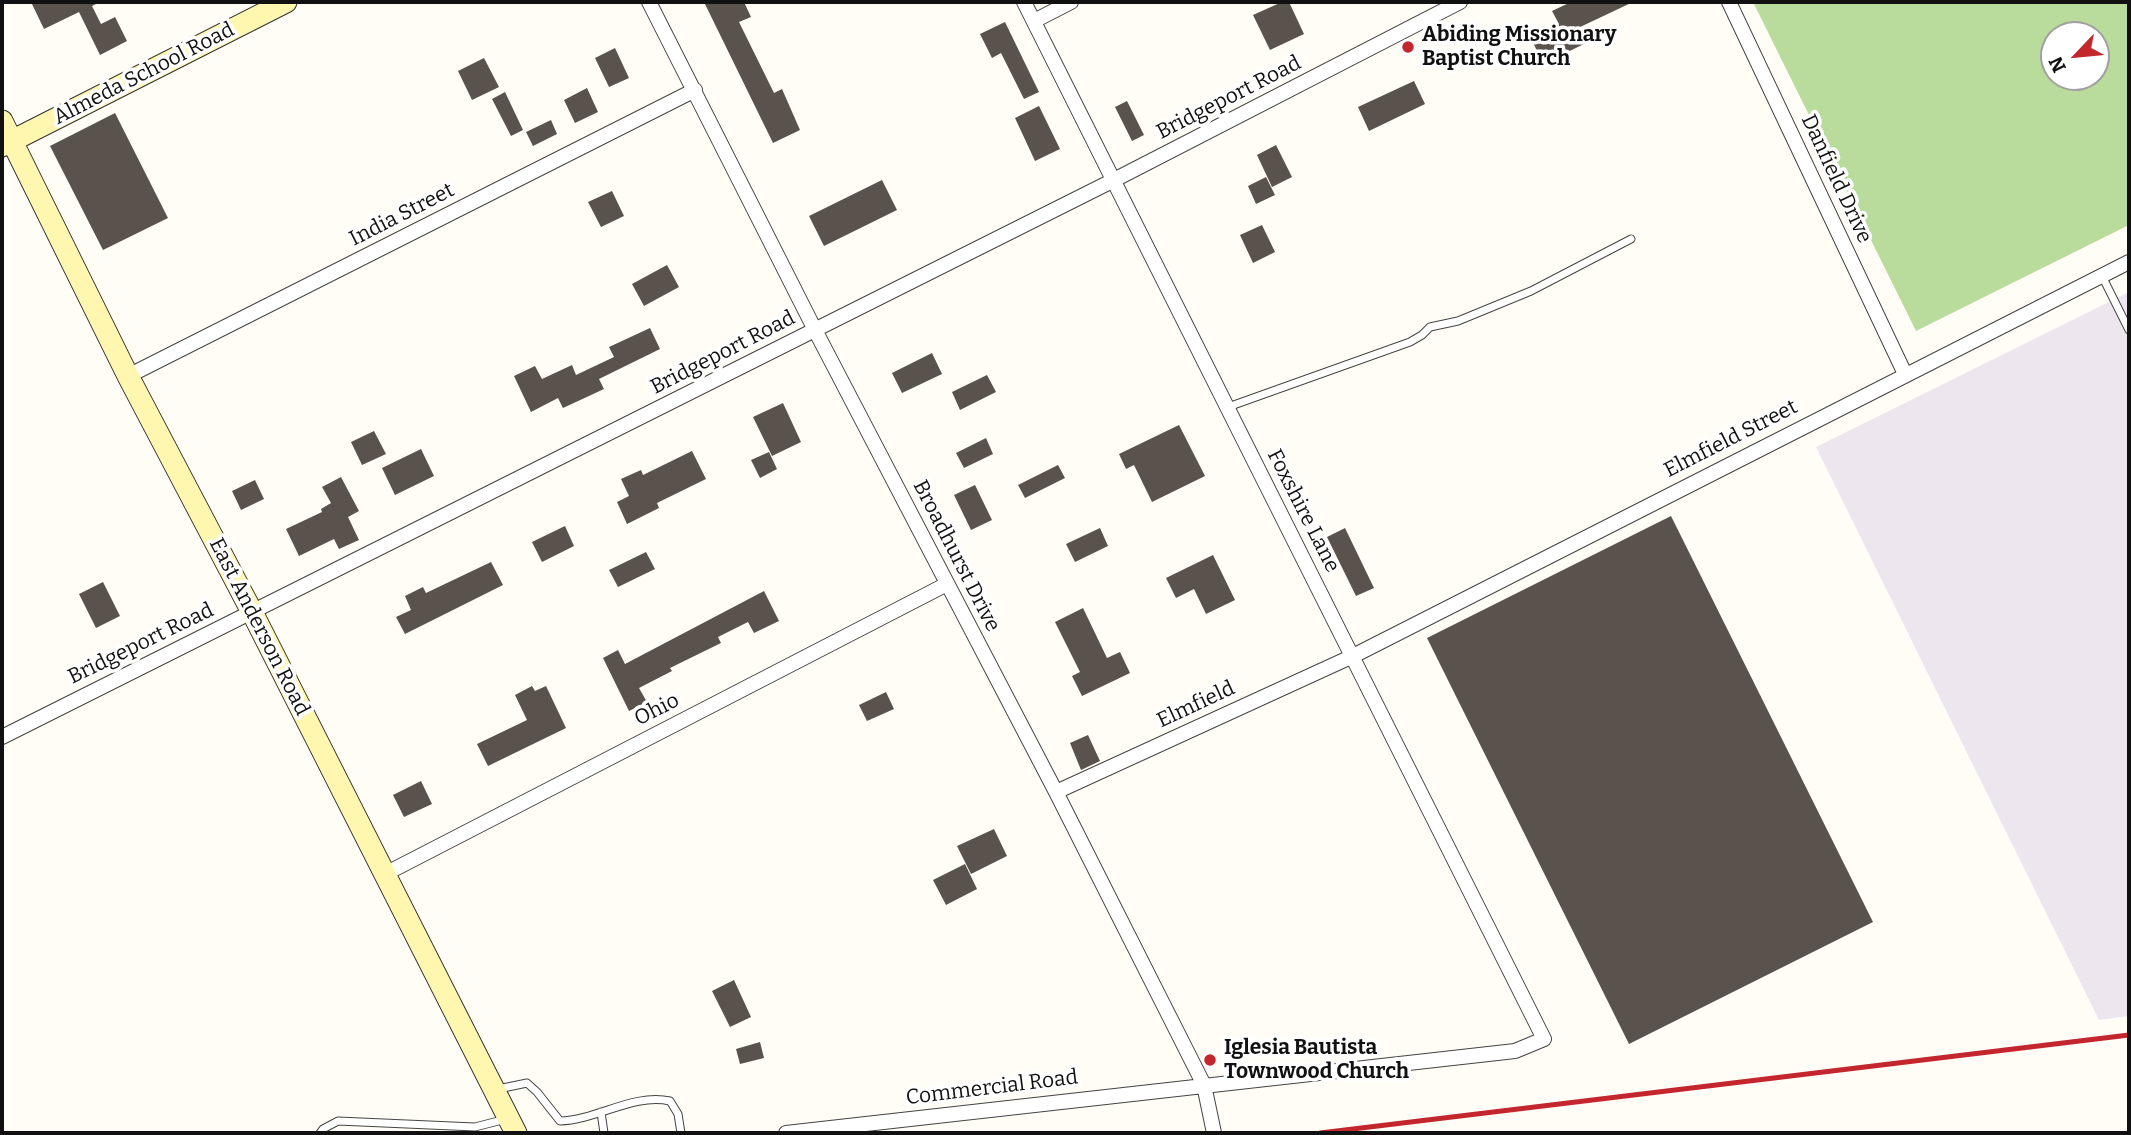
<!DOCTYPE html>
<style>
body{margin:0}
#map{position:relative;width:2131px;height:1135px;overflow:hidden;background:#fffdf5;font-family:Bitter,serif}
canvas{display:block}
.frame{position:absolute;inset:0;border:4px solid #111;pointer-events:none}
.north{position:absolute;left:2040px;top:21px;width:70px;height:70px;box-sizing:border-box;background:#fff;border:2px solid #a0a0a0;border-radius:50%;rotate:244deg;font-size:19px;font-weight:700;line-height:28px;text-align:center;color:#111}
.north::after{content:'';display:block;margin:auto;width:24px;height:32px;background:#c4262e;clip-path:polygon(50% 0,100% 100%,50% 72%,0 100%)}
</style>
<div id="map">
<canvas width="2131" height="1135"></canvas>
<div class="frame"></div>
<div class="north">N</div>
</div>
<script>
const context = document.querySelector('canvas').getContext('2d');
context.lineJoin = 'round';
function paint(path, color) { context.fillStyle = color; context.fill(path, 'evenodd'); }
function stroke(path, color, width, dash) { context.strokeStyle = color; context.lineWidth = width; context.lineCap = dash ? 'butt' : 'round'; context.setLineDash(dash || []); context.stroke(path); }
function label(font, color, halo, rows, align = 'center') {
  context.font = font + ' Bitter,serif'; context.lineWidth = 7; context.setLineDash([]); context.textBaseline = 'middle'; context.strokeStyle = halo; context.fillStyle = color; for (const [text, x, y, turn = 0] of rows) {
    context.save(); context.translate(x, y); context.rotate((+turn || 0) * Math.PI / 180); context.textAlign = isNaN(turn) ? turn : align; if (halo) context.strokeText(text, 0, 0); context.fillText(text, 0, 0); context.restore();
  }
}
const industrial = new Path2D(`
 M2129,292V1016L2099,1020L1816,447Z`);
const forest = new Path2D(`
 M1753,2H2129V225L1916,331ZM2054,35H2096V77H2054Z`);
const building = new Path2D(`
 M31,2H100L92,6L101,24L115,17L127,41L100,55L79,12L44,29Z
 M704,2H744L751,17L739,22L774,93L782,89L800,130L773,143Z
 M1282,2H1289L1304,34L1270,50L1253,15Z
 M1571,2H1633L1578,28L1586,43L1543,64L1531,38L1559,24L1552,11Z
 M1005,22L1039,92L1024,99L1001,53L992,58L980,34Z
 M615,48L629,78L609,87L595,58Z
 M484,58L499,87L472,100L458,71Z
 M1414,81L1425,104L1369,131L1358,107Z
 M587,88L598,112L575,123L564,100Z
 M505,92L523,130L511,136L492,99Z
 M1127,101L1144,135L1132,141L1115,107Z
 M1039,106L1060,149L1035,161L1015,118Z
 M115,113L168,218L103,250L50,146Z
 M551,120L557,134L533,146L526,132Z
 M1276,145L1292,177L1272,187L1257,155Z
 M1266,177L1275,195L1256,204L1248,186Z
 M882,180L897,210L824,246L809,216Z
 M612,191L624,216L601,227L588,202Z
 M1262,225L1275,252L1253,263L1240,235Z
 M667,265L679,287L644,306L632,284Z
 M650,328L660,349L599,379L604,389L563,408L558,398L531,412L514,376L535,366L542,379L572,365L576,375L614,357L609,347Z
 M932,353L942,374L902,393L892,373Z
 M987,375L996,392L960,410L952,392Z
 M783,403L801,442L772,456L753,417Z
 M1179,425L1205,476L1152,502L1134,465L1126,469L1119,454Z
 M374,431L386,454L362,465L351,442Z
 M986,438L993,454L964,468L956,453Z
 M421,449L434,476L395,495L382,468Z
 M692,451L706,479L657,503L659,508L627,524L617,502L629,496L621,479L641,470L643,475Z
 M769,452L777,469L760,478L751,460Z
 M1058,465L1065,478L1025,498L1018,485Z
 M341,477L359,511L348,517L359,540L339,549L334,539L299,556L286,529L322,512L321,509L331,503L322,487Z
 M255,480L264,499L241,510L232,491Z
 M975,485L992,520L971,530L954,495Z
 M1671,516L1873,922L1629,1044L1427,638Z
 M565,526L574,546L542,562L532,542Z
 M1100,528L1108,546L1075,562L1066,544Z
 M1345,528L1374,588L1356,596L1327,537Z
 M646,552L655,569L618,587L609,570Z
 M1213,555L1235,600L1206,614L1194,589L1176,598L1166,578Z
 M491,562L503,585L405,634L396,617L411,610L405,596L423,587L426,593Z
 M103,582L120,616L96,628L79,594Z
 M764,591L779,621L754,633L748,622L718,637L721,643L670,668L672,671L639,688L647,702L629,711L603,658L618,650L625,664Z
 M1083,608L1107,658L1120,652L1130,673L1082,696L1072,676L1080,672L1055,622Z
 M532,686L535,691L546,686L566,728L488,766L477,744L527,720L515,695Z
 M886,692L894,709L867,721L859,705Z
 M1088,735L1100,761L1081,770L1070,743Z
 M421,781L432,804L404,817L393,795Z
 M994,829L1007,856L971,874L957,846Z
 M965,864L977,889L946,905L933,880Z
 M734,980L751,1017L730,1027L712,991Z
 M760,1042L764,1058L740,1064L736,1049Z`);
const lane = new Path2D(`
 M2102,276L2129,330
 M1228,407L1410,342L1422,335L1430,327L1458,321L1531,291L1631,239
 M498,1089L527,1083L537,1092L560,1121C597,1120 633,1093 670,1101L678,1114L681,1133
 M601,1112L604,1133
 M320,1133L323,1129L338,1121L475,1127L506,1119`);
const street = new Path2D(`
 M649,2L815,330L1056,792L1204,1085L1214,1133
 M1729,2L1905,374
 M1034,21L1071,2
 M128,376L695,90
 M2,737L1114,180L1460,2
 M1056,792L1353,656L2129,262
 M385,874L947,584
 M786,1133L1515,1051L1544,1039L1024,2`);
const secondary = new Path2D(`
 M2,121L128,376L252,612L516,1133
 M2,146L286,2`);
const rail = new Path2D(`
 M1320,1133L2129,1035`);
const markers = [
 [1408,47,7,"#c4262e"],
 [1210,1060,7,"#c4262e"]
];
const poiNames = [
 ["Abiding Missionary",1422,35],
 ["Baptist Church",1422,59],
 ["Iglesia Bautista",1224,1048],
 ["Townwood Church",1224,1072]
];
const streetNames = [
 ["Almeda School Road",144,74,-27],
 ["Bridgeport Road",1229,98,-27],
 ["Danfield Drive",1836,179,65],
 ["India Street",402,215,-27],
 ["Bridgeport Road",723,353,-27],
 ["Elmfield Street",1731,439,-27],
 ["Foxshire Lane",1303,511,63],
 ["Broadhurst Drive",956,556,63],
 ["East Anderson Road",259,627,63],
 ["Bridgeport Road",141,644,-26],
 ["Elmfield",1196,705,-25],
 ["Ohio",657,710,-27],
 ["Commercial Road",992,1088,-7]
];
paint(industrial, '#eee6ef');
paint(forest, '#b9dc9c');
paint(building, '#5a524d');
stroke(lane, '#444', 9);
stroke(street, '#444', 16);
stroke(secondary, '#333', 23);
stroke(lane, '#fff', 7);
stroke(street, '#fff', 14);
stroke(secondary, '#fff6b0', 21);
stroke(rail, '#c4262e', 5);
for (const [x, y, r, color] of markers) { const dot = new Path2D(); dot.arc(x, y, r, 0, 2 * Math.PI); context.fillStyle = color; context.fill(dot); stroke(dot, '#fff', 2.5); }
label('bold 21px', '#111', '#fff', poiNames, 'left');
label('21px', '#111', '#fff', streetNames);
</script>
